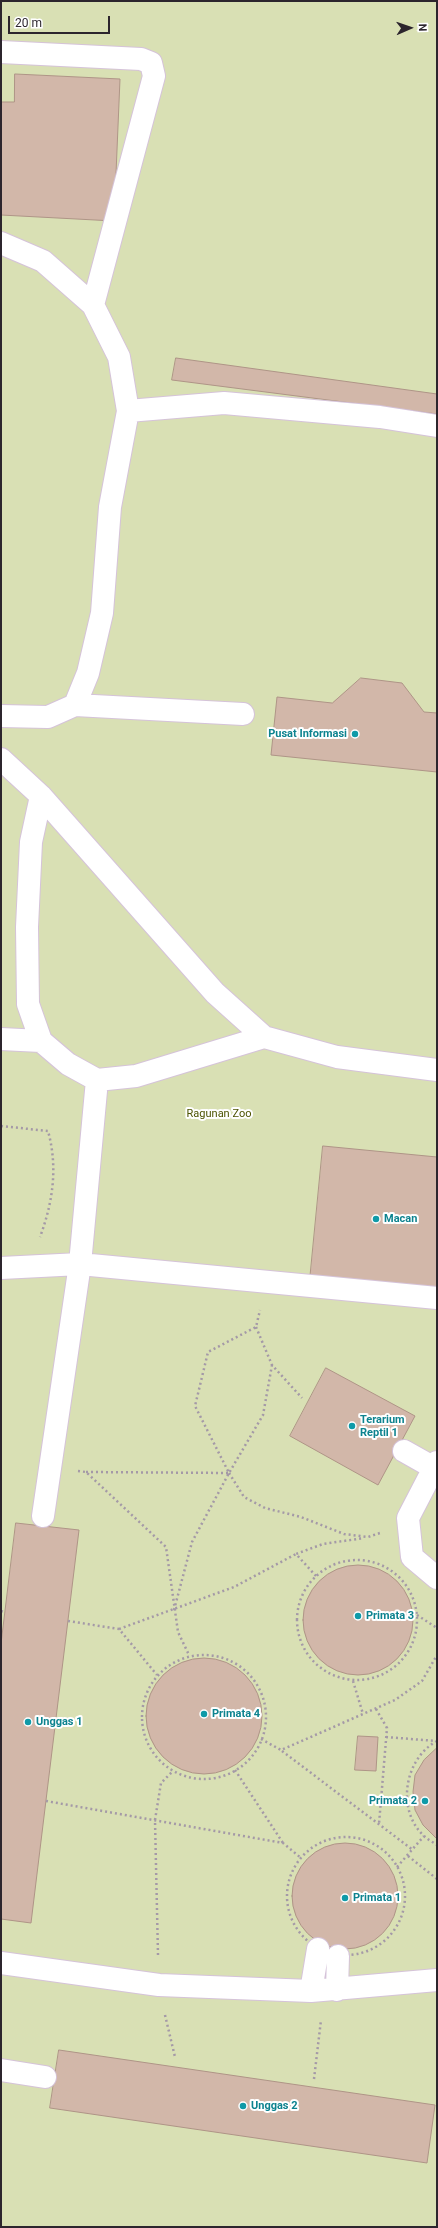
<!DOCTYPE html>
<style>
body{margin:0}
#map{position:relative;width:438px;height:2228px;overflow:hidden;background:#fbecfe;font-family:Roboto,sans-serif}
canvas{display:block}
.frame{position:absolute;inset:0;border:2px solid #2c252d;pointer-events:none}
.north{position:absolute;left:390px;top:8px;width:40px;height:40px;-webkit-text-stroke:3px #fff;paint-order:stroke;rotate:88deg;font-size:11px;font-weight:700;line-height:16px;text-align:center;color:#2c252d}
.north::after{content:'';display:block;margin:auto;width:14px;height:18px;background:#2c252d;clip-path:polygon(50% 0,100% 100%,50% 72%,0 100%)}
.scale{position:absolute;left:8px;top:16px;width:102px;height:18px;box-sizing:border-box;border:2px solid #2c252d;border-top:0;padding-left:5px;font-size:12px;line-height:14px;white-space:nowrap;color:#2c252d;-webkit-text-stroke:3px #fff;paint-order:stroke}
</style>
<div id="map">
<canvas width="438" height="2228"></canvas>
<div class="frame"></div>
<div class="north">N</div>
<div class="scale">20 m</div>
</div>
<script>
const context = document.querySelector('canvas').getContext('2d');
context.lineJoin = 'round';
function paint(path, color) { context.fillStyle = color; context.fill(path, 'evenodd'); }
function stroke(path, color, width, dash) { context.strokeStyle = color; context.lineWidth = width; context.lineCap = dash ? 'butt' : 'round'; context.setLineDash(dash || []); context.stroke(path); }
function label(font, color, halo, rows, align = 'center') {
  context.font = font + ' Roboto,sans-serif'; context.lineWidth = 4; context.setLineDash([]); context.textBaseline = 'middle'; context.strokeStyle = halo; context.fillStyle = color; for (const [text, x, y, turn = 0] of rows) {
    context.save(); context.translate(x, y); context.rotate((+turn || 0) * Math.PI / 180); context.textAlign = isNaN(turn) ? turn : align; if (halo) context.strokeText(text, 0, 0); context.fillText(text, 0, 0); context.restore();
  }
}
const green = new Path2D(`
 M1,1H437V2227H1Z`);
const building = new Path2D(`
 M15,74L120,79L114,221L1,215V102H14Z
 M176,358L437,394V414L172,380Z
 M361,678L402,683L424,712L437,713V772L271,755L277,697L332,703Z
 M323,1146L437,1157V1293L310,1280Z
 M326,1368L415,1416L378,1485L290,1436Z
 M16,1523L79,1530L31,1923L1,1919V1644Z
 M303 1620a55 55 0 1 1 110 0a55 55 0 1 1-110 0Z
 M146 1716a58 58 0 1 1 116 0a58 58 0 1 1-116 0Z
 M358,1736L378,1737L376,1771L355,1770Z
 M437,1748V1839L423,1825L415,1810L413,1792L415,1775L424,1760Z
 M292 1896a53 53 0 1 1 106 0a53 53 0 1 1-106 0Z
 M59,2050L435,2105L427,2163L50,2108Z`);
const path = new Path2D(`
 M1,1126L48,1131C58,1167 53,1202 40,1237
 M256,1327L272,1365L302,1398
 M78,1471L86,1472L166,1547L178,1632L189,1655
 M86,1472L229,1473L195,1406L208,1352L256,1327L260,1310
 M229,1473L244,1497L265,1508L301,1517L344,1534L368,1537L380,1533
 M297 1620a60 60 0 1 1 120 0a60 60 0 1 1-120 0Z
 M316,1576L296,1554L323,1544L364,1538
 M174,1610L192,1542L229,1473L263,1415L272,1365
 M1,1611L5,1612
 M417,1615L437,1628
 M68,1621L119,1629L157,1675
 M119,1629L234,1587L296,1554
 M142 1717a62 62 0 1 1 124 0a62 62 0 1 1-124 0Z
 M353,1681L363,1714
 M376,1709L387,1728L379,1824
 M386,1737L436,1741
 M261,1739L281,1750L395,1700L422,1681L437,1655
 M437,1741C404,1759 396,1810 424,1836C428,1840 433,1842 437,1845
 M282,1751L413,1850
 M235,1770L283,1843
 M46,1801L283,1843L301,1858
 M287 1896a59 59 0 1 1 118 0a59 59 0 1 1-118 0Z
 M408,1856L437,1879
 M397,1867L424,1836
 M158,1955L155,1820L161,1783L173,1771
 M165,2015L175,2057
 M314,2079L321,2020`);
const minor = new Path2D(`
 M1,52L141,59L151,63L154,76L93,305
 M1,243L43,261L93,305L119,357L128,411L110,507L102,613L88,673L75,705L48,717L1,716
 M128,411L224,403L380,417L437,426
 M75,705L243,714
 M1,759L41,796L215,993L264,1037L337,1057L437,1070
 M41,796L31,842L27,927L28,1004L41,1041L68,1064L97,1080L136,1076L264,1037
 M1,1039L41,1041
 M1,1268L80,1264L437,1298
 M404,1451L434,1468
 M437,1462L408,1518L412,1557L437,1578
 M43,1516L80,1264L97,1080
 M1,1963L159,1985L311,1991L437,1980
 M337,1990L338,1956
 M311,1991L318,1949
 M1,2070L45,2077`);
const markers = [
 [355,734,4,"#0f9aa8"],
 [376,1219,4,"#0f9aa8"],
 [352,1426,4,"#0f9aa8"],
 [358,1616,4,"#0f9aa8"],
 [204,1714,4,"#0f9aa8"],
 [28,1722,4,"#0f9aa8"],
 [425,1801,4,"#0f9aa8"],
 [345,1898,4,"#0f9aa8"],
 [243,2106,4,"#0f9aa8"]
];
const cultureNames = [
 ["Pusat Informasi",347,734,"right"],
 ["Macan",384,1219],
 ["Terarium",360,1420],
 ["Reptil 1",360,1433],
 ["Primata 3",366,1616],
 ["Primata 4",212,1714],
 ["Unggas 1",36,1722],
 ["Primata 2",417,1801,"right"],
 ["Primata 1",353,1898],
 ["Unggas 2",251,2106]
];
const parkNames = [
 ["Ragunan Zoo",219,1114]
];
paint(green, '#d9e0b4');
paint(building, '#d2b7a9');
stroke(building, '#af9587', 1);
stroke(minor, '#d5c3d9', 24);
stroke(path, '#a499a7', 2.5, [2, 3]);
stroke(minor, '#fff', 22);
for (const [x, y, r, color] of markers) { const dot = new Path2D(); dot.arc(x, y, r, 0, 2 * Math.PI); context.fillStyle = color; context.fill(dot); stroke(dot, '#fff', 1.5); }
label('bold 11px', '#0d838f', '#fff', cultureNames, 'left');
label('11px', '#4c5300', '#fff', parkNames);
</script>
